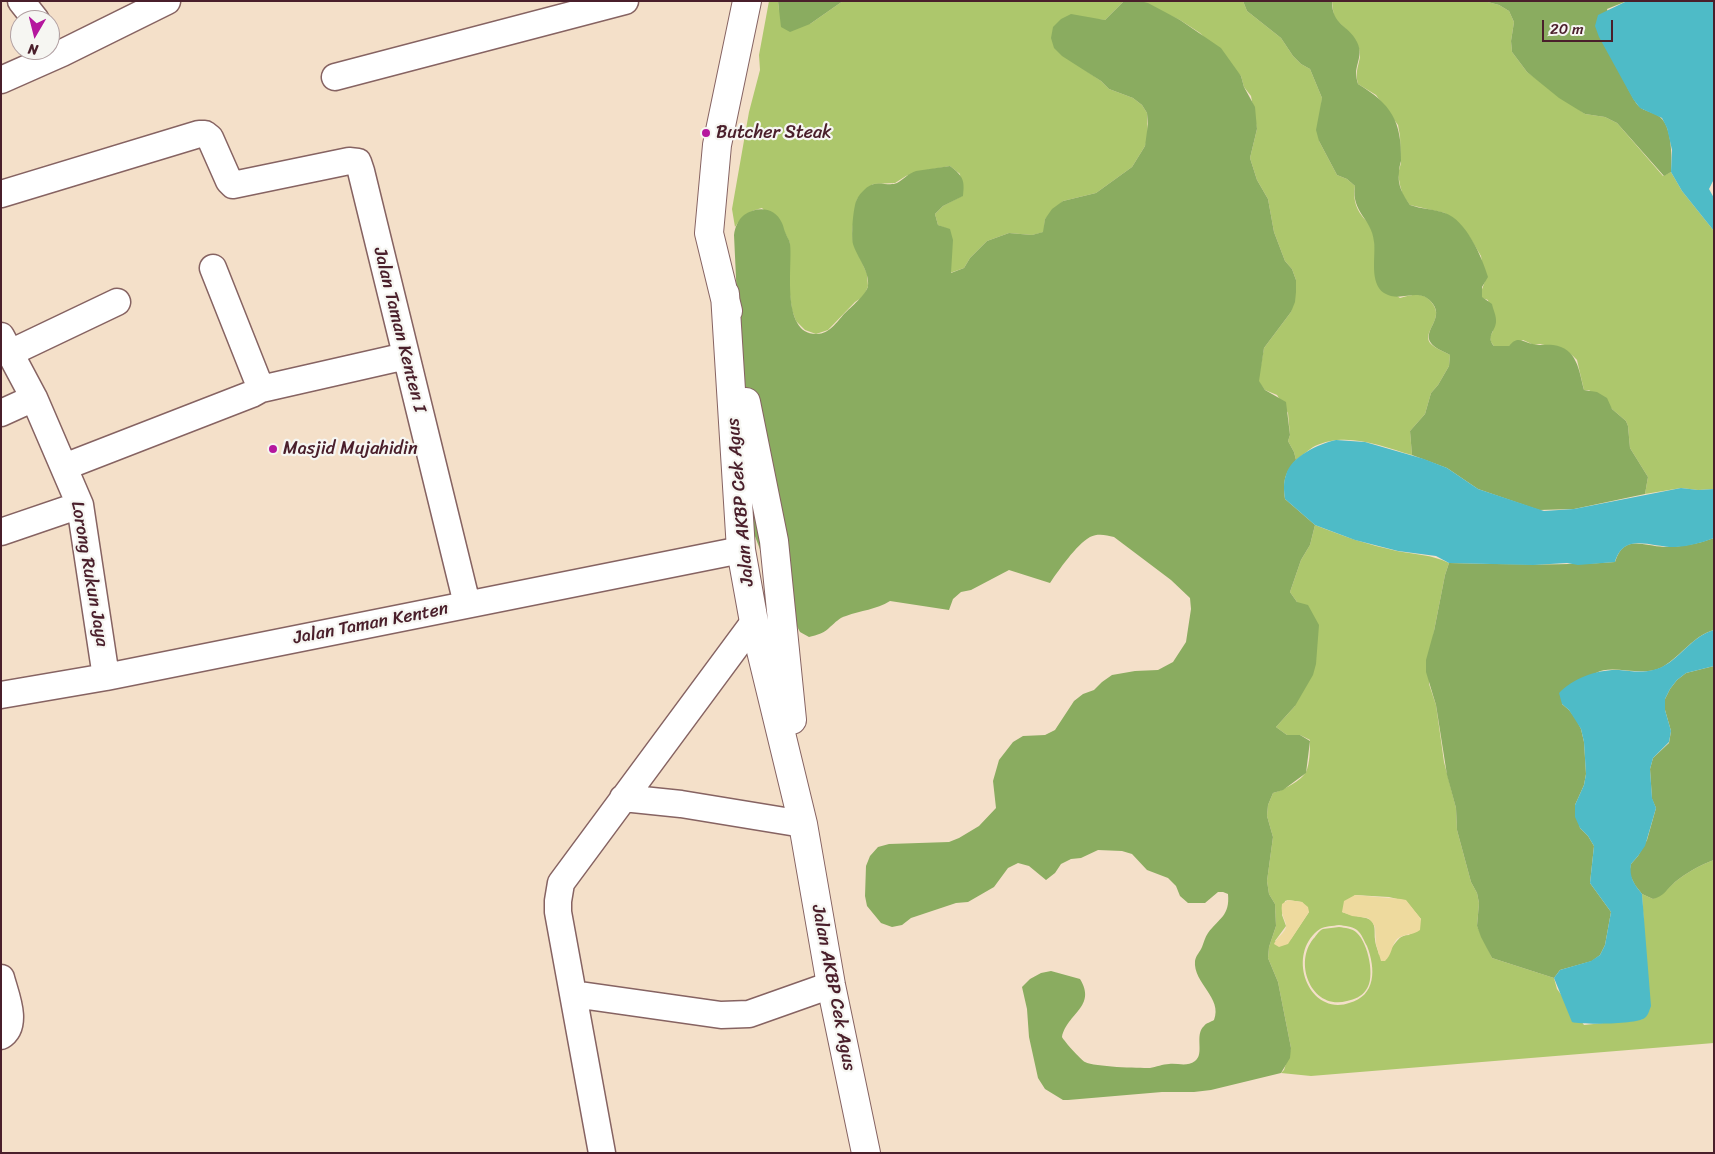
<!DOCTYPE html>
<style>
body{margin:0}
#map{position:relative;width:1715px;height:1154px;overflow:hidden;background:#f4e0c9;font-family:Sriracha,sans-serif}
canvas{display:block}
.frame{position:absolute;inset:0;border:2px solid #4a1f2b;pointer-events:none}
.north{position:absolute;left:10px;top:10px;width:50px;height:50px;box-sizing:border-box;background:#f6f6f2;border:1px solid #b1a0a2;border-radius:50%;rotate:188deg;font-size:14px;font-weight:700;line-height:20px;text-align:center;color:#4a1f2b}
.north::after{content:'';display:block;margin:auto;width:18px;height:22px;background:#b5179e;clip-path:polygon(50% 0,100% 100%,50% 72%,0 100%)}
.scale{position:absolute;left:1542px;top:20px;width:71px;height:22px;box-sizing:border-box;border:2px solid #4a1f2b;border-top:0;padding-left:6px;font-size:15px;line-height:18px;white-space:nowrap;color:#4a1f2b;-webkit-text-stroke:4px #f6f6f2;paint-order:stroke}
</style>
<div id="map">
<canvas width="1715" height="1154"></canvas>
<div class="frame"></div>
<div class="north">N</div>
<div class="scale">20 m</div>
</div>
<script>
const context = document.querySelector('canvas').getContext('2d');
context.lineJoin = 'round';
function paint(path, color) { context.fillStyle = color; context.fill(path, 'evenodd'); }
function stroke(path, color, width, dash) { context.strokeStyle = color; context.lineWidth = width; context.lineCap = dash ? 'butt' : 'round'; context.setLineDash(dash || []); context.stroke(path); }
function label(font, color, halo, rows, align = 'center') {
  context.font = font + ' Sriracha,sans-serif'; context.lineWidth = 4.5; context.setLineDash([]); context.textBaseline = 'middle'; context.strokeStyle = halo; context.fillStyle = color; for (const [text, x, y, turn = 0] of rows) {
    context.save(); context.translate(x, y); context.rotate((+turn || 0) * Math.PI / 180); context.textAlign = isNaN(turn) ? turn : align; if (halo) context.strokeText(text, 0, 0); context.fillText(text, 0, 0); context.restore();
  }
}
const green = new Path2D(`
 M769,1H778L779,10L810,24L843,1H1124L1105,20L1093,19L1082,68L1101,81L1109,89L1133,98L1142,105L1147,113L1148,136L1145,146L1132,167L1096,193L1063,201L1045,219L1044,232L1032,235L1009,233L987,241L970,258L964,268L950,273V230L938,225L935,214L943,206L962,196L960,174L950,166L916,172L906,176L895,183L873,184L857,199L852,231L853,242L867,274L868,286L864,296L855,302L828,330L816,334L805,330L796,321L792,310L789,287L790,243L785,233L762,208C749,211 743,215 735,227L732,209L749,112L760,70L759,55Z
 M1140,1H1243L1247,11L1281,38L1293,56L1301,64L1310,69L1322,98L1319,141L1337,175L1347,179L1355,186C1353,197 1355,207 1362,216C1364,219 1368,222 1370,225C1378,239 1374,268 1378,284L1400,298C1412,295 1423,291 1432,303C1445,319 1422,331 1430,343C1434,348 1445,352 1450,355L1449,366L1438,385L1431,393L1425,414L1410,431L1412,455C1381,446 1346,431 1315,446C1309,449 1302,456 1296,460L1294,452L1288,441L1290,435L1288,413L1277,395L1265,390L1258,381L1264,348L1291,312L1296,280L1292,269L1285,261L1274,232L1268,199L1257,180L1250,158L1257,129L1251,96L1244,87L1241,76L1200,33L1180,20Z
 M1332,1H1484L1499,5L1509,11L1514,22L1511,41L1512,52L1527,72L1585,114L1605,117L1617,123L1663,176L1671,172L1682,191L1714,231V489L1698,490L1681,488L1645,494L1648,477L1630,448L1628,426L1626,421L1612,409L1608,404L1589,390H1584L1577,360L1573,356L1564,349L1540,344L1534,345L1523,340L1509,346H1494L1491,342L1490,337L1493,331L1488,300L1482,298L1481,292L1485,281L1481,256L1469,236L1445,213L1410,205L1403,196L1400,185L1398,174L1401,163L1400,136L1398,125L1376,95L1358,84C1355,72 1358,68 1360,57C1362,43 1344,27 1334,18Z
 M1315,525C1342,536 1369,545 1397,551C1417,555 1430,554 1449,563L1445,575L1434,631L1429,684L1436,705L1444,762L1456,808L1457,830L1471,882L1477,893L1479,903L1477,926L1492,958L1554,978L1557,989L1584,1025L1643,1019L1644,927L1642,894L1653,899C1663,894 1667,889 1675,882C1686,873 1700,865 1714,860V1043L1311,1076L1281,1073L1284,1070L1291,1048L1278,982L1268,958L1269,947L1276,926L1275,904L1269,894L1267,881L1273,837L1267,816L1268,805L1273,793C1282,791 1302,780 1306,772C1310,763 1310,750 1310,740L1300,735H1287L1276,727L1295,706L1297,602L1290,592L1301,560L1310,545ZM1355,895L1389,897L1406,901L1421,919L1409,935C1400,935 1398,940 1393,946C1390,950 1383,953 1379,955C1378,950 1375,944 1375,939C1374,931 1377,921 1366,918C1358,916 1350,915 1342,912ZM1288,900L1302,902L1309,912L1291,939L1275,941L1286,926L1282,915L1285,901ZM1339,925C1345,926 1352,926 1357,930C1362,934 1364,941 1367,946C1376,969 1376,996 1349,1003C1346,1004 1342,1005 1338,1005C1303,1004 1289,950 1320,929C1325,926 1333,926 1339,925Z
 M1339,927C1345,928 1352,928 1357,933C1368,943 1376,978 1366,990C1361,997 1355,999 1347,1001C1311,1011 1292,961 1315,937C1317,934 1320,930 1323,929C1328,928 1334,928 1339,927Z`);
const forest = new Path2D(`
 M778,1H843L810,24L790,32L781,27Z
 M1124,1H1140L1148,3L1180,20L1221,48L1241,76L1244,87L1255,107L1257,129L1250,158L1257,180L1268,199L1274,232L1285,261L1292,269L1296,280V292L1295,302L1291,312L1264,348L1259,381L1265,390L1286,402L1290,435L1288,441L1294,452L1296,460C1284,474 1283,481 1285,499L1315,525L1310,545L1301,560L1290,592L1297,602L1308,605L1319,625L1316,664L1313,675L1295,706L1276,727L1287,735H1300L1310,741L1306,773L1283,790L1273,793L1268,805L1267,816L1273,837L1267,881L1269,894L1275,904L1276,926L1269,947L1268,958L1278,982L1291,1048L1290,1058L1281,1073L1211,1090L1194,1092H1162L1068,1100H1063L1045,1089L1038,1078L1029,1037L1027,1009L1022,987L1030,979L1041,973L1051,971L1080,979C1097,1007 1067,1013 1062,1037C1064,1041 1081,1060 1085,1062C1095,1067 1138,1068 1150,1068C1156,1067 1163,1064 1169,1064C1178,1063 1187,1067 1195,1061C1205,1054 1194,1035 1204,1026C1206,1023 1211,1022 1214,1020C1223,998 1193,983 1195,961C1196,955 1200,952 1202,947C1204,942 1205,937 1208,933C1219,918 1230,916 1228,894L1223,892H1218L1205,903H1188L1180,896L1176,886L1168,878L1147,870L1132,854L1122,851L1098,850L1081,858L1071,859L1061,864L1055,873L1046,880L1029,866L1018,863L1008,868L994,887L968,902L956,903L911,918L902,925L892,927L881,923L867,906L865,896L866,866L870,856L878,847L889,844L949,842L959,838L979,826L996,808L993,781L999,760L1013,742L1023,736L1045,735L1055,730L1074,701L1083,694L1094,690L1102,682L1112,675L1135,671L1158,670L1173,662L1186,642L1191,609L1190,598L1171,580L1114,537C1106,535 1098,533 1090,537C1076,545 1059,570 1050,583L1009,570L971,590L961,592L953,599L949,610L890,601C876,610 861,610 846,616C839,618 836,622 830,627C825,633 817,635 809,637L800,632L769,573L753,531L737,299L734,235C735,227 738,220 744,215C757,206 775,207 782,223C784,227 784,231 786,234C787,237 790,241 790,244C793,265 780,335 817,334C829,334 837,322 844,314C851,307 866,295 868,286C870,272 857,257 853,244C851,235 853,207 857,199C860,193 868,185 874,184C881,182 890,186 897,183C904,179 909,173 916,171C927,169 939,168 950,166C963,176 965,180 963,196L943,206L935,214L938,225L950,229L953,240L951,273L964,268L970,258L987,241L1009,233L1032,235L1043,232L1045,219L1052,209L1063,201L1096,193L1132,167L1145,146L1148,124L1147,113L1142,105L1133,98L1109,89L1101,81L1062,56L1054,48L1051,38L1053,27L1061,19L1071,14L1105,20Z
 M1243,1H1332C1332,26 1348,24 1357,42C1363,54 1357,61 1356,73C1356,76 1357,81 1358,84C1391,104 1402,121 1401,161C1400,165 1399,168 1399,172C1397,185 1403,195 1410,205C1421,209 1434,209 1445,213C1466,220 1482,257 1488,277L1482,287V297L1492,304C1493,309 1496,315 1496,320C1497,330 1485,336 1494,346H1509C1518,335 1522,342 1533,344C1539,346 1546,344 1553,345C1577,348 1579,370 1584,390L1597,392L1607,398L1612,409L1626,421L1628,426L1630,448L1648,477L1645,494L1574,509L1539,510L1478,489L1447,468L1412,455L1410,431L1425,414L1431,393L1438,385L1449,366L1450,355C1445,352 1434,348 1431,343C1422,331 1444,319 1433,304C1419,285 1402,304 1384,293C1369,283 1376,256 1374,242C1372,218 1351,213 1355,186L1347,179L1337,175L1319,141L1316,130L1322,98L1310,69L1301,64L1293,56L1281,38L1247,11Z
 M1484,1H1627L1607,9L1628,89C1632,95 1635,104 1641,108C1647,112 1657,113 1662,119C1672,130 1672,158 1671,172L1664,176L1617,123L1605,117L1585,114L1559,98L1527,72L1512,52L1511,41L1514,22L1509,11L1499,5Z
 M1714,538V630C1693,636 1682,655 1664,666C1644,679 1613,663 1596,673C1586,678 1571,696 1562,704L1569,710L1576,719L1581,729L1584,742L1586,774L1584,785L1575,805L1580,828L1588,836L1594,846L1590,883L1611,912L1605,945L1600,955L1592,961L1560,970L1554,978L1492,958L1481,937L1477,926L1479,903L1477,893L1471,882L1457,830L1456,808L1447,775L1436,705L1426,672V660L1434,631L1445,575L1449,563C1505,564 1560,566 1615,562C1624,534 1642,546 1664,547C1681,547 1698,544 1714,538Z
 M1714,666V860C1700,865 1686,873 1675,882C1666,890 1664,896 1653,899L1642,894L1635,885L1630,875V869L1631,864L1638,856L1647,840L1656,808L1652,799L1650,769L1653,758L1669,743L1671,731L1665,710V699L1670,689L1677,680L1686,673Z`);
const sand = new Path2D(`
 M1355,895L1401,899L1406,900L1410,905L1421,919L1420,930C1413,936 1404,933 1397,939C1391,946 1392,955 1385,961H1381L1376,944L1375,927L1372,922L1368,918L1352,916L1342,912L1344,901Z
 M1288,900L1302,902L1308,907L1309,912L1288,944L1279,947L1274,944C1276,938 1285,933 1286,927C1287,921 1280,916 1282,904Z`);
const water = new Path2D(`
 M1627,1H1714V179L1709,189L1714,198V231L1682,191L1671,172L1672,150L1667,128L1662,118L1640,108L1633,99L1599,37L1595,26L1598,15Z
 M1336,440L1365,442L1424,459L1447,468L1478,489L1544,511L1574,509L1681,488L1698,490L1714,489V538C1701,543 1689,546 1676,547C1652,548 1624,531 1615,562L1578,565L1567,563L1533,565L1449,563L1436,556L1398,551L1355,540L1315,525L1285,499C1284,491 1283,483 1286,475C1291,456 1319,444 1336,440Z
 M1714,630V666L1686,673L1677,680L1670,689L1665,699V710L1671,731L1669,742L1653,758L1650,769L1652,798L1656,808L1645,846L1638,856L1631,864C1629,877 1634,884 1642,894L1651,1006C1649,1011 1648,1017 1643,1019C1634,1024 1583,1025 1572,1022L1554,978L1560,970L1591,961L1600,955L1605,945L1611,912L1590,883L1594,846L1588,836L1580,828L1575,817V805L1584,785L1586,774L1584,742L1581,729L1569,710L1562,704L1559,693C1573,678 1598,669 1619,670C1630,671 1642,673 1653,670C1677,665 1689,637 1714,630Z`);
const minor = new Path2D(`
 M21,1L36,20
 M335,77L625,1
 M1,80L62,53L167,1
 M1,194L199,134H205L210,138L229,181L233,185L349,161L358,162L361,171L467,604
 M213,268L261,389
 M1,336L34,398L80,505L106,677
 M10,353L117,302
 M1,413L34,398
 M64,467L252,394L261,389L406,356
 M1,532L80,505
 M1,695L106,677L741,550
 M623,798L681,804L803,824
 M1,978C5,994 19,1025 1,1036
 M573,994L721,1015L749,1014L831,985
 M602,1153L558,912V901L561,883L754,622`);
const major = new Path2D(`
 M725,294L741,550L754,622L803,824L831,985L866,1153
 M728,311L709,233L717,145L747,1
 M746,402L774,541L792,720`);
const markers = [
 [706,133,5,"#b5179e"],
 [273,449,5,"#b5179e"]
];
const poiNames = [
 ["Butcher Steak",716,133],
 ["Masjid Mujahidin",283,449]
];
const streetNames = [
 ["Jalan Taman Kenten I",399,330,76],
 ["Jalan AKBP Cek Agus",741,502,-95],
 ["Lorong Rukun Jaya",89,574,80],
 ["Jalan Taman Kenten",371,624,-11],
 ["Jalan AKBP Cek Agus",833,988,79]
];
paint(green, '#adc76c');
paint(forest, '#8aac60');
paint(sand, '#eeda9e');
paint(water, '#4ebbc7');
stroke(minor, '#866362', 29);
stroke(major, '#866362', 30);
stroke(minor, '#fff', 26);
stroke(major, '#fff', 28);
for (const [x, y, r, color] of markers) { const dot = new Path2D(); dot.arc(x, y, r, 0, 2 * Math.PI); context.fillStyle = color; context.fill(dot); stroke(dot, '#f6f6f2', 2); }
label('18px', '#4a1f2b', '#f6f6f2', poiNames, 'left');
label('18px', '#4a1f2b', '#f6f6f2', streetNames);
</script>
